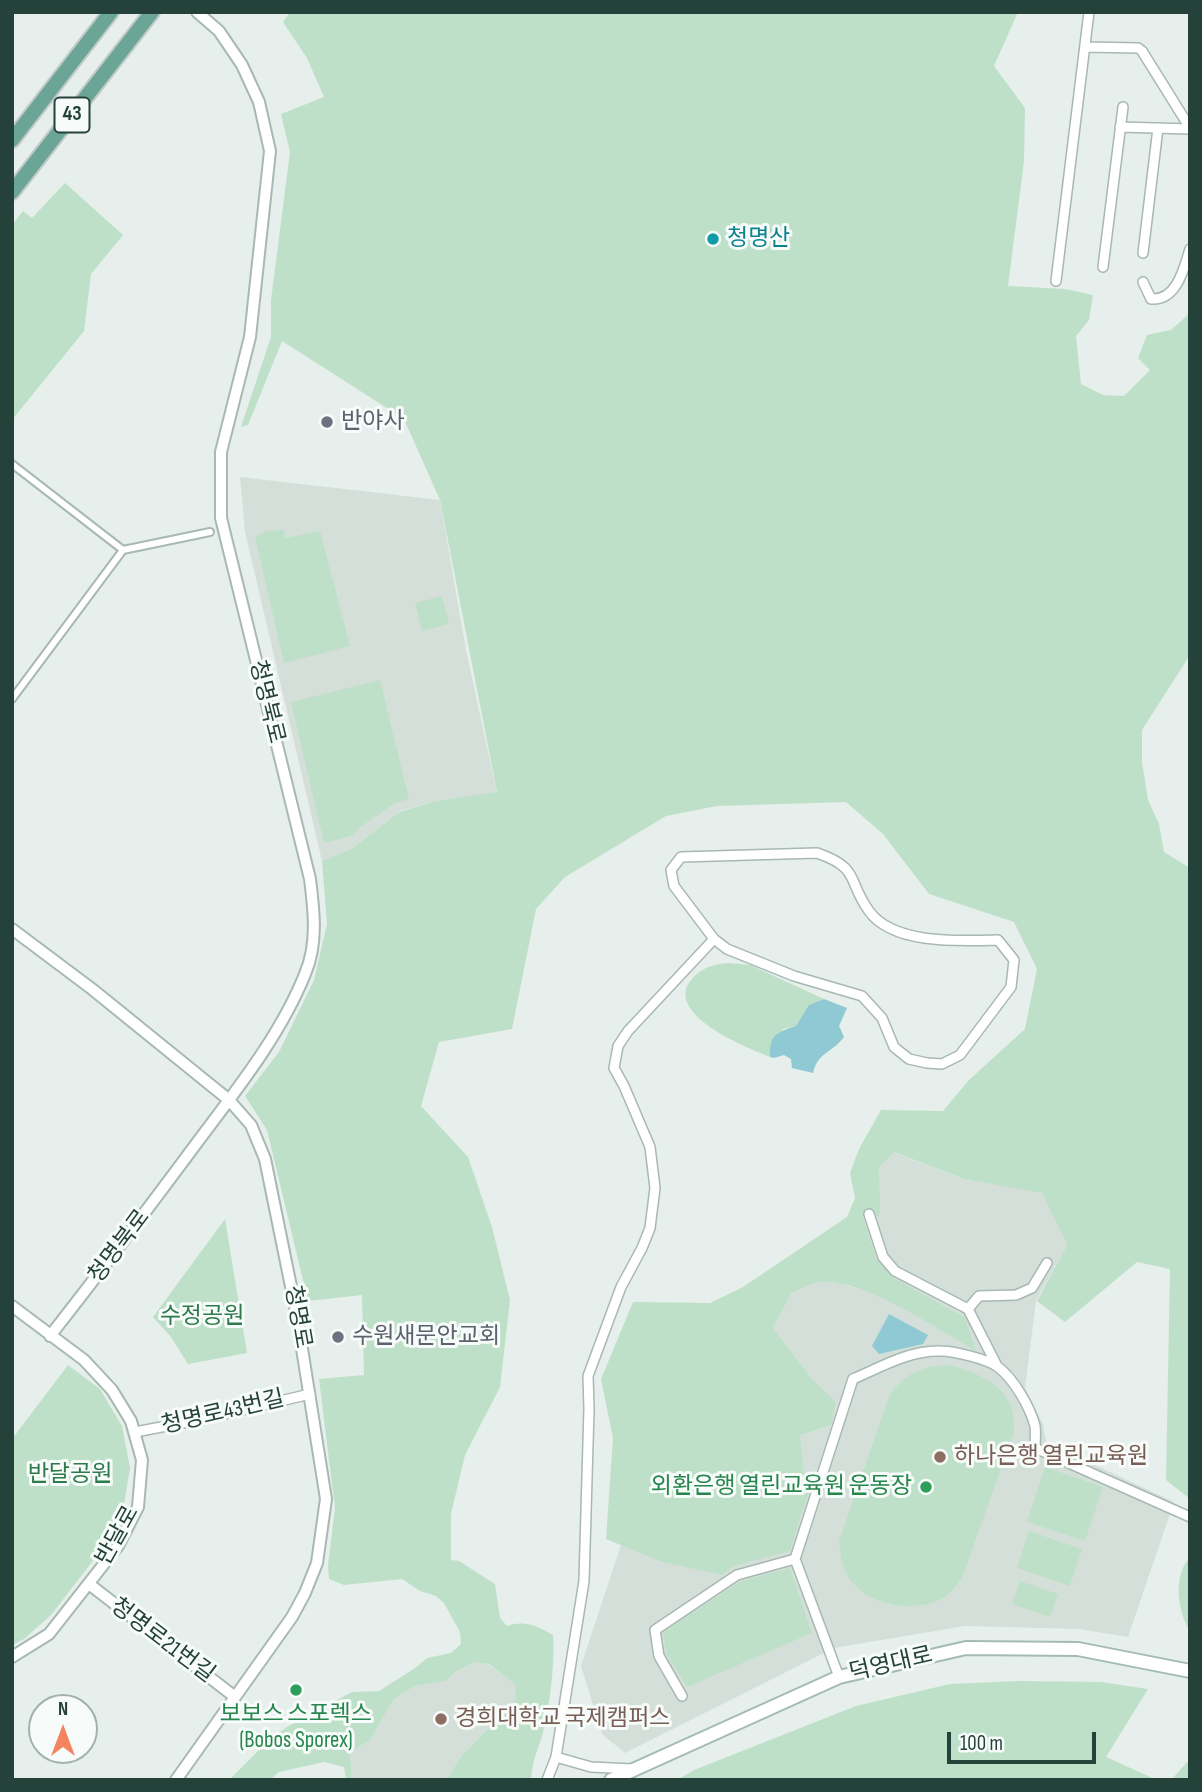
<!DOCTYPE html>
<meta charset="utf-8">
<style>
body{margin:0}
#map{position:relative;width:1202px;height:1792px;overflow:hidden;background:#e6efeb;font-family:"Sofia Sans Condensed",sans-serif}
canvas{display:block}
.frame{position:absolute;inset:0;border:14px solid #24423a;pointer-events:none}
.north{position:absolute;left:28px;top:1694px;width:70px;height:70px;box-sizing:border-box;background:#f7fbf9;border:2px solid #a3b1ad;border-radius:50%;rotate:0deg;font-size:19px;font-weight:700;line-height:28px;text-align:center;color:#24423a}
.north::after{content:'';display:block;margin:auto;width:24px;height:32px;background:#f4845f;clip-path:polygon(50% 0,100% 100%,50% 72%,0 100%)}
.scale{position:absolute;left:947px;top:1732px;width:149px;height:32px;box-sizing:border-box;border:4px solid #24423a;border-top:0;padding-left:9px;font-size:21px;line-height:24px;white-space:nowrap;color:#24423a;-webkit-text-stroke:5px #f7fbf9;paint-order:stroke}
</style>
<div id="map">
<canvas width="1202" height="1792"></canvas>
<div class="frame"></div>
<div class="north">N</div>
<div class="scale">100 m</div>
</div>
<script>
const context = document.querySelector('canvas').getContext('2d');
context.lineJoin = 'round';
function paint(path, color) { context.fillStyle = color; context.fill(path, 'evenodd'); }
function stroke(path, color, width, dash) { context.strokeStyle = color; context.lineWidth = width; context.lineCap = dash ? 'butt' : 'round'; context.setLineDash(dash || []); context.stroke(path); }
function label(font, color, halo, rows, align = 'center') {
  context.font = font + ' "Sofia Sans Condensed","Noto Sans KR",sans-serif'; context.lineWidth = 6; context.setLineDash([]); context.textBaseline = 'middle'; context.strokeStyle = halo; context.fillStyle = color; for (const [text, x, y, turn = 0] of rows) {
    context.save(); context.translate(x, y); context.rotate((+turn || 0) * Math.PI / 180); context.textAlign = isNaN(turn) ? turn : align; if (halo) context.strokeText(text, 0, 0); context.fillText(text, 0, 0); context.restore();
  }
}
const built = new Path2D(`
 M240,477L440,500L466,650L497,793L436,801L400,811L351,849L322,861L245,532Z
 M893,1152L962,1179L1042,1192L1067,1245L1036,1301L1025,1388L1043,1424L1046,1442L1174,1502L1128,1637L1079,1629L965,1626L834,1648L625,1753L602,1734L581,1666L621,1545L662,1561L804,1473L799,1434L813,1380L773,1328L790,1292L819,1281L841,1283L859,1289L862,1217L867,1210L879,1216L878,1166Z
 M474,1662L488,1664L516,1684V1699L506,1714L492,1724L460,1758L446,1780H352L350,1752L370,1740L394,1699L415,1686L445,1681L457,1671Z`);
const green = new Path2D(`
 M290,12H1018L994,66L1025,108L1024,161L1008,286L1065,289L1093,295L1089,320L1076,336L1081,384L1103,395L1124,396L1150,370L1138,358L1147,335L1171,330L1190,313V655L1142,730V762L1148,800L1159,824L1164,852L1190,868V1499L1166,1480L1170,1269L1137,1262L1065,1322L1037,1301L1067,1245L1042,1193L963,1179L894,1152L879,1167C878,1184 882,1200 879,1217L868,1210L863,1217L876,1258L894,1278L965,1318L976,1351C939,1330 864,1279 822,1282C812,1282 801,1289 791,1293L773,1328L813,1380L836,1402L831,1425L800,1435L804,1473L812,1481L790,1551L733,1566L723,1575L662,1562L606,1539L613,1438L601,1379L633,1302L710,1303L743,1287L847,1217L855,1198L850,1173L859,1149L881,1110L943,1111L969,1080L1025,1029L1037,969L1014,922L929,894L883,834L846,802L717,806L666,816L565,877L536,909L512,1029L439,1042L421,1106L468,1157L492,1227L510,1300L500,1387L465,1455L451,1514V1560L459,1561L495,1584L500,1618L507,1626C525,1620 537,1626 553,1635C555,1662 550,1706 543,1733C538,1749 532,1762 531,1780H446L460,1758L492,1724L506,1714L516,1699L515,1684L489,1664L474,1662L457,1671L445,1681L415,1686L394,1699L370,1740L350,1752L352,1780H346L344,1767L324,1762L279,1772L270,1780H229L269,1740L287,1727L352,1692L379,1691L415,1668L427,1658L451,1653L461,1644L460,1632L444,1603L436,1596L420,1591L402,1579L344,1585L329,1579L328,1565L335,1508L319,1379L364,1375L362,1295L308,1301L267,1130L245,1096L279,1052L314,980L327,924L322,861L351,849L399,812L436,801L497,792L440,500L404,419L282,341L248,425L241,427L271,337V300L290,152L281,114L324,97L307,58L283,22Z
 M65,183L123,235L91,274L84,331L12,420V225L23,211L32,218Z
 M284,530L285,538L320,531L350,646L284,663L255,537L267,531Z
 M442,596L449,624L422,631L415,603Z
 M380,680L409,799L395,803L359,828L354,835L324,843L291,702Z
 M730,963L750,965L824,999C805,1005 807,1014 796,1026L783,1029L770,1049V1057C747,1048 663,1014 691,980C702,967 713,964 730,963Z
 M225,1219L247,1353L188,1364L171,1337L153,1317Z
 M68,1365L100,1389L122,1426L130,1468L124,1504L109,1540L51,1615L24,1639L12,1645V1439Z
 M950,1365C974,1372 1005,1383 1012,1410C1014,1417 1014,1425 1014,1432L962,1578C957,1584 951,1593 943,1598C914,1614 868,1606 849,1578C842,1567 840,1554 839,1541L890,1394C908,1372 921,1366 950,1365Z
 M1045,1467L1103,1487L1085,1541L1027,1522Z
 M1029,1531L1082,1549L1070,1586L1017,1568Z
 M1190,1557V1632C1178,1611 1172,1577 1190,1557Z
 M790,1568L812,1633L687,1687L667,1655L663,1632L741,1581Z
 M1020,1581L1058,1594L1050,1617L1012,1604Z
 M1018,1681L1101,1682L1148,1689L1106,1757L1157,1780H677L694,1770L856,1706L950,1684Z
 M1190,1759V1780H1171Z`);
const water = new Path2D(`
 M824,999L847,1008L839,1026L844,1037C832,1053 818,1052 813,1073L792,1068L791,1059L784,1055L774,1058L770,1057C769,1034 778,1032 796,1026L809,1005Z
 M889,1314L928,1335L923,1344L879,1354L872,1346Z`);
const pedestrian = new Path2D(`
 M12,464L123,550
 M12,699L123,550L210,532`);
const minor = new Path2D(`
 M1085,47L1138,48L1142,51L1190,128
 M1120,127L1190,129
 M1143,253L1158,128
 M1103,267L1123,107
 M1056,281L1089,12
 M1143,282L1151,299C1177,301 1184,268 1190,249
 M817,853C861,868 847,881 869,911C893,945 961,941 998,940L1014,960L1011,987L960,1055L942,1064L927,1063L909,1059L894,1047L882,1018L862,996L794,976L727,949L714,939L674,886L671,870L681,857Z
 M869,1214L883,1257L895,1271L968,1309L997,1366
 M968,1309L979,1296L1016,1295L1032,1288L1047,1263
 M135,1432L204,1419L310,1394
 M839,1677L795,1559L853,1379C881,1367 910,1350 940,1351C954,1351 987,1359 998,1367C1014,1379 1030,1407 1035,1426C1036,1433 1035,1441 1035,1448L1190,1517
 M682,1696L659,1656L655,1630L737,1575L795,1559
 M556,1757L584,1581L589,1409L588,1376L621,1287L642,1248L650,1228L655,1188L650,1147L624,1086L614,1068L618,1046L628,1031L714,939
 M547,1780L556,1757L591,1767L632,1769`);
const tertiary = new Path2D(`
 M12,929L92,989L229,1100L251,1125L265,1159L296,1311L326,1499L317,1563L305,1593L292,1617L176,1780
 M12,1306L84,1360L112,1390L131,1421L142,1460L138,1507L118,1546L49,1634L12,1657
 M50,1336C101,1271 150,1206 199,1140C238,1088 281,1034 305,974C318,944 314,911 310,879L221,518V452L250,337L270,151L259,102L242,65L219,31L197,12
 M89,1584L235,1697`);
const secondary = new Path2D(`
 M611,1780L839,1677L966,1648L1078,1649L1190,1671`);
const primary = new Path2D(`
 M12,140L111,12
 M12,192L152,12`);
const markers = [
 [713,239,7,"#0f9aa8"],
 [327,422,7,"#6b7280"],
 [338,1337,7,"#6b7280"],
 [940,1457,7,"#8d6e63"],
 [926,1487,7,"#2e9e5b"],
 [296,1690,7,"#2e9e5b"],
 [441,1719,7,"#8d6e63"]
];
const shields = [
 [72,115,35]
];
const shieldNames = [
 ["43",72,115]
];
const cultureNames = [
 ["청명산",727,239]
];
const worshipNames = [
 ["반야사",341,422],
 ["수원새문안교회",352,1337]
];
const streetNames = [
 ["청명북로",266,702,76],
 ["청명북로",120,1247,-53],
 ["청명로",297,1317,80],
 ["청명로43번길",223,1413,-13],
 ["반달로",118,1536,-61],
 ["청명로21번길",162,1641,37],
 ["덕영대로",891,1665,-13]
];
const parkNames = [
 ["수정공원",202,1317],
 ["반달공원",70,1475]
];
const educationNames = [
 ["하나은행 열린교육원",954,1457],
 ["경희대학교 국제캠퍼스",455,1719]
];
const leisureNames = [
 ["외환은행 열린교육원 운동장",912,1487],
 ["보보스 스포렉스",296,1715,"center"],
 ["(Bobos Sporex)",296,1741,"center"]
];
paint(built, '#d4dfda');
paint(green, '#bfe0c8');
paint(water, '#8ec9d4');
stroke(pedestrian, '#a8b8b2', 10);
stroke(minor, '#a8b8b2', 12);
stroke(tertiary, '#a8b8b2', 14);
stroke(secondary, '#a4bbb3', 16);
stroke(primary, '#c2cac8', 18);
stroke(pedestrian, '#fff', 6);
stroke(minor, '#fff', 9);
stroke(tertiary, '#fff', 10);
stroke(secondary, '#fff', 12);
stroke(primary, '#6aa596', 14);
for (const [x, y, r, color] of markers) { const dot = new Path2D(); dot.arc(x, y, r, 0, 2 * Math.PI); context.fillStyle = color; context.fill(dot); stroke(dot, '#f7fbf9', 2.5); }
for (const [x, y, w] of shields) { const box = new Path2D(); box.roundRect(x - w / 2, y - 17.5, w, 35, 5); context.fillStyle = '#f7fbf9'; context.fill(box); stroke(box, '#24423a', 2); }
label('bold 21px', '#24423a', null, shieldNames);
label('23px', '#0d838f', '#f7fbf9', cultureNames, 'left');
label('23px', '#5b616d', '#f7fbf9', worshipNames, 'left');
label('23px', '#24423a', '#f7fbf9', streetNames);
label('23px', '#2d7a4b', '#f7fbf9', parkNames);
label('23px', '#785e54', '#f7fbf9', educationNames, 'left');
label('23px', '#27864d', '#f7fbf9', leisureNames, 'right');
</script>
